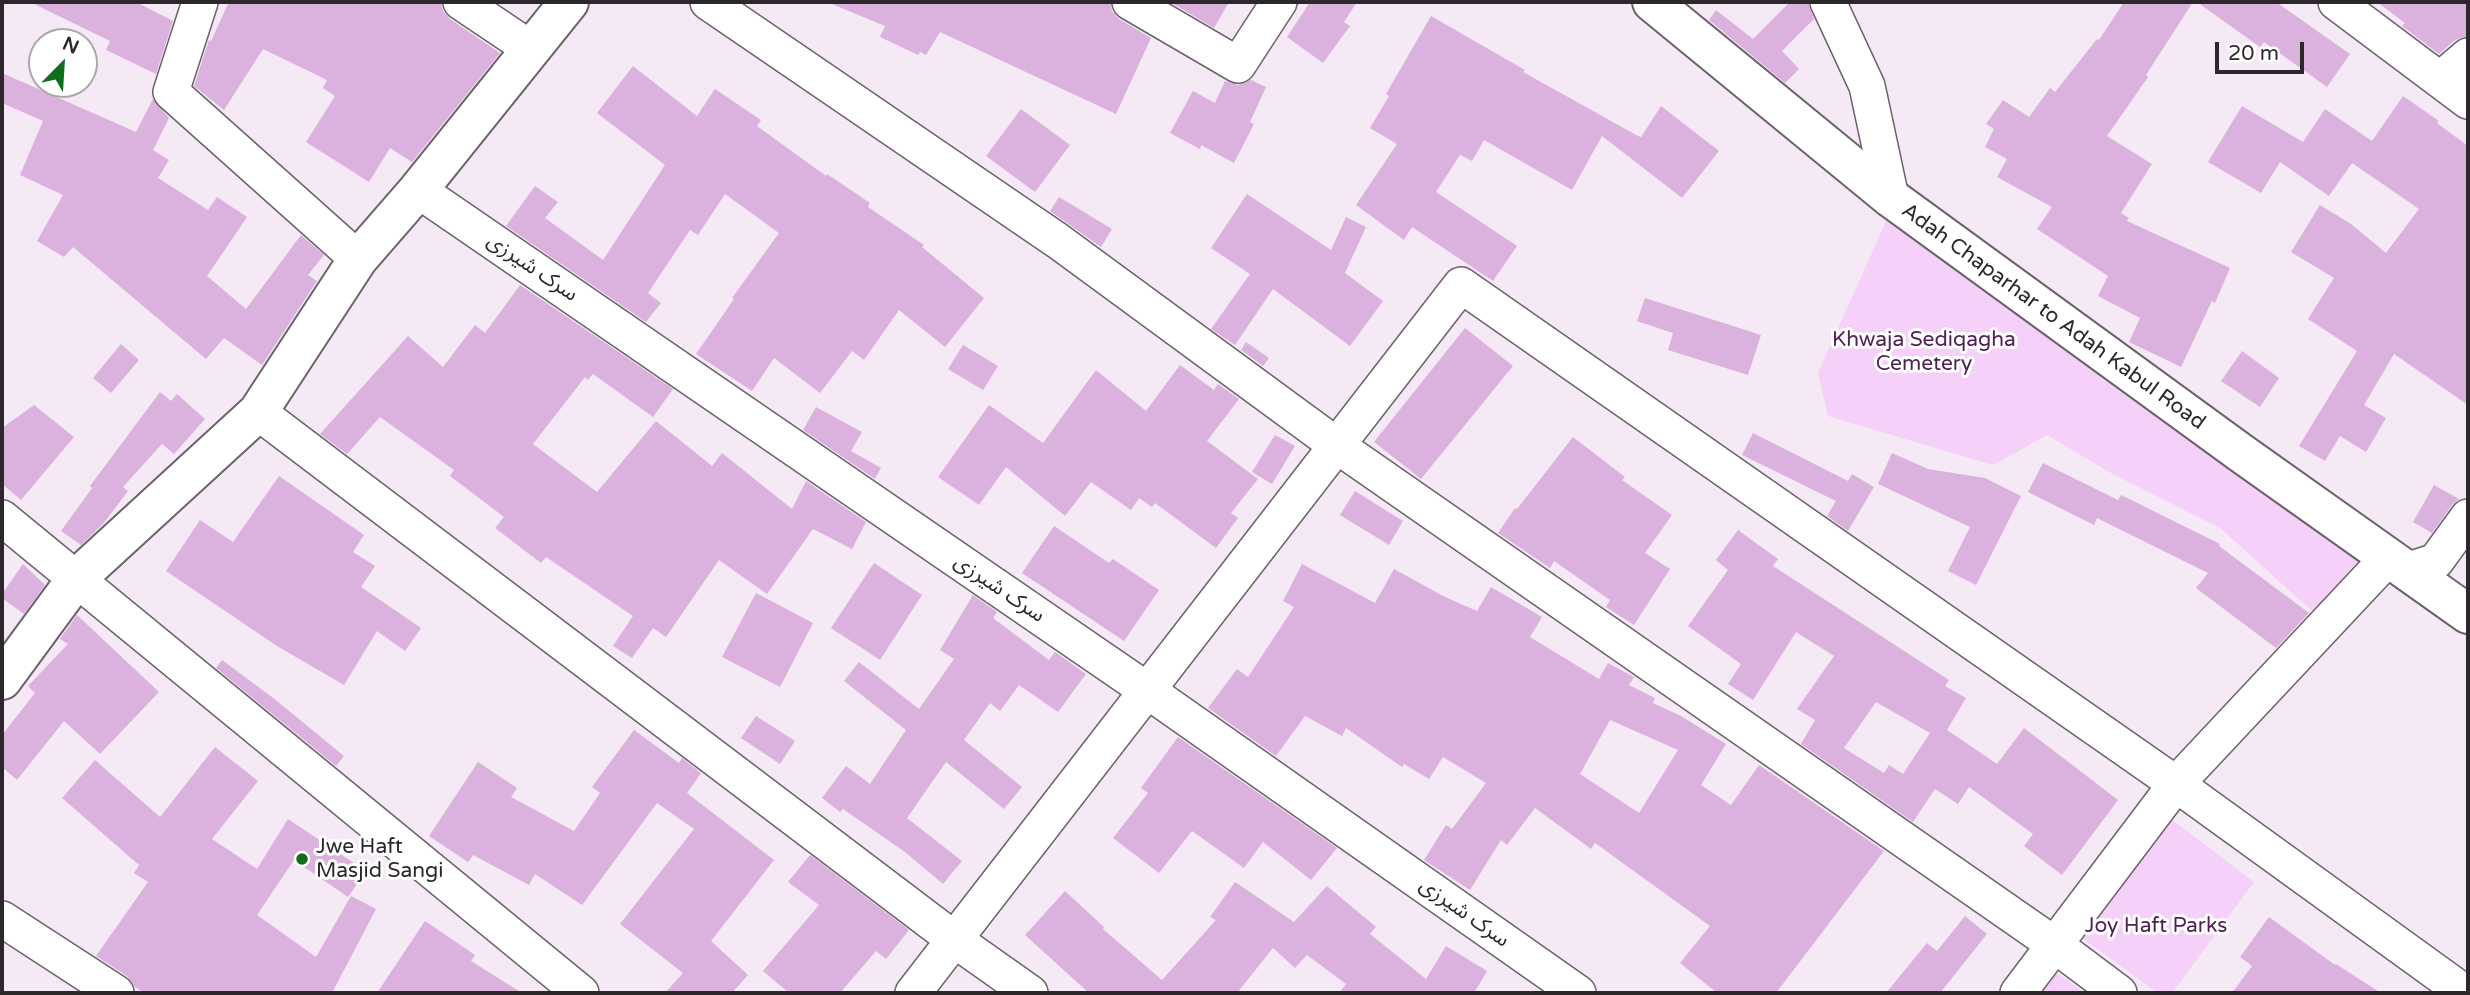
<!DOCTYPE html>
<meta charset="utf-8">
<style>
body{margin:0}
#map{position:relative;width:2470px;height:995px;overflow:hidden;background:#f4e9f4;font-family:"Varela Round",sans-serif}
canvas{display:block}
.frame{position:absolute;inset:0;border:4px solid #2b272b;pointer-events:none}
.north{position:absolute;left:28px;top:28px;width:70px;height:70px;box-sizing:border-box;background:#fff;border:2px solid #aaa9aa;border-radius:50%;rotate:24deg;font-size:19px;font-weight:700;line-height:28px;text-align:center;color:#2b272b}
.north::after{content:'';display:block;margin:auto;width:24px;height:32px;background:#0f6e1b;clip-path:polygon(50% 0,100% 100%,50% 72%,0 100%)}
.scale{position:absolute;left:2215px;top:42px;width:89px;height:32px;box-sizing:border-box;border:4px solid #2b272b;border-top:0;padding-left:9px;font-size:21px;line-height:24px;white-space:nowrap;color:#2b272b;-webkit-text-stroke:5px #fff;paint-order:stroke}
</style>
<div id="map">
<canvas width="2470" height="995"></canvas>
<div class="frame"></div>
<div class="north">N</div>
<div class="scale">20 m</div>
</div>
<script>
const context = document.querySelector('canvas').getContext('2d');
context.lineJoin = 'round';
function paint(path, color) { context.fillStyle = color; context.fill(path, 'evenodd'); }
function stroke(path, color, width, dash) { context.strokeStyle = color; context.lineWidth = width; context.lineCap = dash ? 'butt' : 'round'; context.setLineDash(dash || []); context.stroke(path); }
function label(font, color, halo, rows, align = 'center') {
  context.font = font + ' "Varela Round","Noto Sans Arabic",sans-serif'; context.lineWidth = 6; context.setLineDash([]); context.textBaseline = 'middle'; context.strokeStyle = halo; context.fillStyle = color; for (const [text, x, y, turn = 0] of rows) {
    context.save(); context.translate(x, y); context.rotate((+turn || 0) * Math.PI / 180); context.textAlign = isNaN(turn) ? turn : align; if (halo) context.strokeText(text, 0, 0); context.fillText(text, 0, 0); context.restore();
  }
}
const green = new Path2D(`
 M1888,217L2366,565L2320,618L2220,528L2111,473L2047,435L1993,465L1828,416L1818,373Z
 M2171,819L2254,882L2172,993H2158L2082,938Z
 M2054,971L2085,993H2038Z`);
const building = new Path2D(`
 M30,2H136L173,21L156,74L106,50L110,41Z
 M229,2H441L443,11L450,19L500,53L412,162L390,148L369,182L306,142L335,96L323,88L327,80L263,49L224,110L194,86L209,40L211,41Z
 M827,2H1110L1112,11L1119,19L1151,38L1116,114L940,32L926,55L920,52L918,55L880,37L885,26Z
 M1170,2H1229L1214,28Z
 M1310,2H1357L1344,22L1350,26L1323,63L1287,37Z
 M1790,2H1808L1814,19L1782,51L1799,69L1785,83L1709,20L1716,10L1753,39Z
 M2124,2H2193L2146,75L2148,77L2107,136L2152,164L2121,213L2129,218L2127,221L2230,268L2215,303L2212,301L2181,367L2129,342L2140,318L2098,296L2108,276L2037,229L2052,207L1997,177L2007,159L1985,147L1994,129L1986,124L2003,100L2029,117L2050,88L2055,92L2097,39L2099,40Z
 M2197,2H2276L2350,54L2327,87L2264,42L2260,47Z
 M2377,2H2468V36L2455,40L2439,54L2402,26L2405,23Z
 M1431,16L1525,70L1523,72L1638,136L1641,137L1661,106L1719,151L1682,198L1602,136L1572,190L1484,140L1472,161L1460,155L1436,192L1517,246L1493,281L1412,227L1404,240L1356,205L1397,144L1370,128L1389,96L1386,94Z
 M633,66L697,116L715,89L761,120L757,126L826,176L827,174L870,203L868,207L924,245L922,247L984,298L945,347L899,310L864,360L852,351L820,393L774,358L752,391L696,354L734,299L732,298L779,233L725,194L698,235L690,230L648,293L661,303L646,322L506,226L535,186L558,202L545,218L603,260L665,165L597,113Z
 M2,73L136,132L153,99L169,118L153,150L169,160L158,178L208,210L217,197L247,217L207,276L246,309L301,235L324,255L308,275L317,281L262,365L224,338L206,359L73,247L64,257L37,241L63,195L20,175L43,121L2,103Z
 M1251,80L1266,87L1250,122L1254,124L1234,163L1201,145L1200,149L1170,133L1193,91L1215,103L1225,81L1238,85Z
 M2403,96L2439,121L2437,123L2468,146V405L2394,354L2364,405L2386,418L2366,452L2340,436L2325,461L2299,446L2357,351L2308,319L2334,278L2291,252L2320,205L2351,224L2386,253L2419,209L2352,163L2329,196L2280,162L2261,193L2208,162L2242,106L2303,142L2325,109L2372,141Z
 M1021,109L1070,145L1035,192L986,156Z
 M1247,194L1331,250L1346,217L1366,227L1345,273L1383,301L1350,346L1273,289L1235,345L1211,329L1250,274L1211,248Z
 M1059,197L1112,229L1101,247L1050,211Z
 M520,285L673,389L653,417L593,374L588,380L585,377L533,444L597,492L656,421L712,466L722,453L792,509L806,481L866,522L852,549L813,529L767,594L719,560L666,637L653,628L632,658L613,646L633,616L546,557L541,563L495,528L504,517L450,476L454,470L380,417L347,454L320,434L408,336L443,367L475,325L485,333Z
 M1645,298L1761,335L1748,375L1668,350L1673,333L1637,321Z
 M1465,328L1513,366L1421,479L1374,442Z
 M1246,342L1269,358L1263,366L1241,350Z
 M121,344L139,360L111,393L93,378Z
 M963,345L998,366L983,390L948,369Z
 M2242,351L2279,378L2260,407L2221,381Z
 M1180,365L1214,390L1218,384L1239,399L1207,441L1258,479L1231,513L1238,518L1216,548L1155,503L1152,507L1139,498L1131,510L1091,482L1065,516L1006,467L979,505L938,477L989,405L1043,443L1096,370L1146,411Z
 M160,392L171,401L177,394L205,419L174,454L162,444L123,487L128,491L103,524L81,545L61,531L92,488L90,486Z
 M34,405L74,437L21,500L2,484V428Z
 M816,407L862,432L851,451L881,468L875,479L803,430Z
 M1753,433L1848,481L1852,474L1874,487L1848,531L1827,516L1836,501L1742,455Z
 M1275,435L1295,446L1272,484L1252,472Z
 M1573,437L1625,477L1622,480L1672,515L1645,553L1670,569L1634,625L1606,607L1610,600L1554,561L1550,568L1498,533L1515,508L1517,509Z
 M1892,453L1928,469L1985,478L2021,496L1976,585L1948,571L1970,527L1878,484Z
 M2043,463L2118,500L2121,495L2220,544L2219,546L2309,613L2276,648L2196,588L2208,573L2097,518L2094,525L2028,492Z
 M279,476L364,535L353,552L375,566L361,587L421,628L405,651L377,631L344,685L277,646L166,571L200,520L233,542Z
 M2434,485L2459,499L2452,505L2432,533L2413,522Z
 M1355,491L1403,521L1389,545L1340,515Z
 M1054,526L1109,563L1113,559L1159,590L1124,641L1022,573Z
 M1738,530L1778,559L1773,566L1949,680L1945,686L1966,698L1947,730L1997,764L2024,728L2118,800L2062,875L2024,846L2033,834L1969,787L1958,804L1935,789L1913,822L1801,744L1815,720L1797,709L1834,656L1796,632L1753,700L1728,684L1741,664L1688,626L1728,570L1716,560ZM1876,702L1930,733L1903,774L1889,765L1884,773L1844,748Z
 M874,563L922,595L880,660L831,628Z
 M23,564L45,585L24,614L2,598V594Z
 M1302,564L1375,603L1394,569L1443,596L1477,611L1491,587L1542,617L1530,637L1599,679L1608,663L1634,677L1629,685L1655,698L1653,703L1681,716L1726,744L1701,785L1731,805L1759,765L1884,851L1776,993H1717L1680,963L1710,926L1595,843L1591,849L1535,808L1507,845L1501,840L1470,890L1424,860L1446,825L1452,829L1486,783L1443,757L1429,779L1404,764L1402,767L1346,728L1342,736L1305,716L1276,756L1208,708L1237,669L1248,677L1294,607L1283,601ZM1610,720L1678,750L1639,813L1580,774Z
 M756,593L813,623L780,687L722,657Z
 M973,595L997,612L993,618L1049,660L1055,652L1086,674L1058,712L1019,685L1000,711L990,703L964,740L1022,787L1004,809L946,762L907,818L962,861L943,884L905,852L843,809L840,812L822,798L846,766L870,784L906,730L844,681L859,662L919,709L954,659L940,650Z
 M77,615L159,692L100,754L64,721L17,780L2,767V735L35,693L28,686L68,644L60,639Z
 M222,660L272,697L344,756L336,766L216,668Z
 M756,716L795,741L780,764L741,738Z
 M634,730L679,763L682,758L701,773L687,793L774,860L711,941L748,975L732,993H665L683,973L620,924L694,829L657,803L582,905L535,874L529,885L473,855L468,862L429,836L478,762L517,788L511,797L574,831L600,793L592,787Z
 M1178,737L1337,848L1311,880L1263,842L1244,868L1192,831L1159,873L1113,838L1148,793L1141,788Z
 M215,747L258,781L212,839L257,869L288,819L366,871L348,897L294,860L257,915L316,957L351,896L376,909L332,993H144L135,987L127,976L96,956L148,882L134,873L139,865L62,798L95,760L160,817Z
 M810,855L909,930L886,959L876,951L840,993H789L763,971L819,905L788,882Z
 M1235,882L1294,922L1327,886L1376,927L1370,934L1426,979L1446,946L1487,971L1474,993H1339L1346,984L1307,955L1295,968L1273,948L1237,993H1089L1025,935L1065,891L1104,927L1103,929L1162,980L1216,920L1210,917Z
 M1965,916L1987,934L1940,993H1886L1927,943L1937,951Z
 M2269,917L2335,965L2336,964L2381,993H2232L2252,966L2240,957Z
 M425,921L475,955L471,961L522,993H377Z`);
const minor = new Path2D(`
 M200,2L171,92L358,259
 M461,2L531,49
 M708,2L1058,241L1336,445L2055,945L2119,993
 M1130,2L1238,65L1279,2
 M1828,2L1867,86L1891,198
 M2336,2L2468,101
 M2440,80L2468,56
 M418,190L1148,691L1578,993
 M258,412L955,940L1030,993
 M2,518L581,993
 M2406,571L2436,561L2468,517
 M2,919L116,993
 M913,993L1461,285L2176,784L2465,993
 M2018,993L2176,784L2388,558`);
const tertiary = new Path2D(`
 M2,680L77,578L258,412L358,259L418,190L569,2`);
const secondary = new Path2D(`
 M1652,2L1891,198L2241,453L2468,614`);
const markers = [
 [302,859,7,"#0f6e1b"]
];
const streetNames = [
 ["سرک شیرزی",532,268,34],
 ["Adah Chaparhar to Adah Kabul Road",2053,317,36],
 ["سرک شیرزی",999,589,34],
 ["سرک شیرزی",1464,913,35]
];
const parkNames = [
 ["Khwaja Sediqagha",1924,340],
 ["Cemetery",1924,364],
 ["Joy Haft Parks",2156,926]
];
const poiNames = [
 ["Jwe Haft",316,847],
 ["Masjid Sangi",316,871]
];
paint(green, '#f5d0f8');
paint(building, '#dbb2de');
stroke(minor, '#6b626b', 38);
stroke(tertiary, '#6b626b', 42);
stroke(secondary, '#6b626b', 42);
stroke(minor, '#fff', 35);
stroke(tertiary, '#fff', 38);
stroke(secondary, '#fff', 38);
for (const [x, y, r, color] of markers) { const dot = new Path2D(); dot.arc(x, y, r, 0, 2 * Math.PI); context.fillStyle = color; context.fill(dot); stroke(dot, '#fff', 2.5); }
label('21px', '#2b272b', '#fff', streetNames);
label('21px', '#512156', '#fff', parkNames);
label('21px', '#2b272b', '#fff', poiNames, 'left');
</script>
